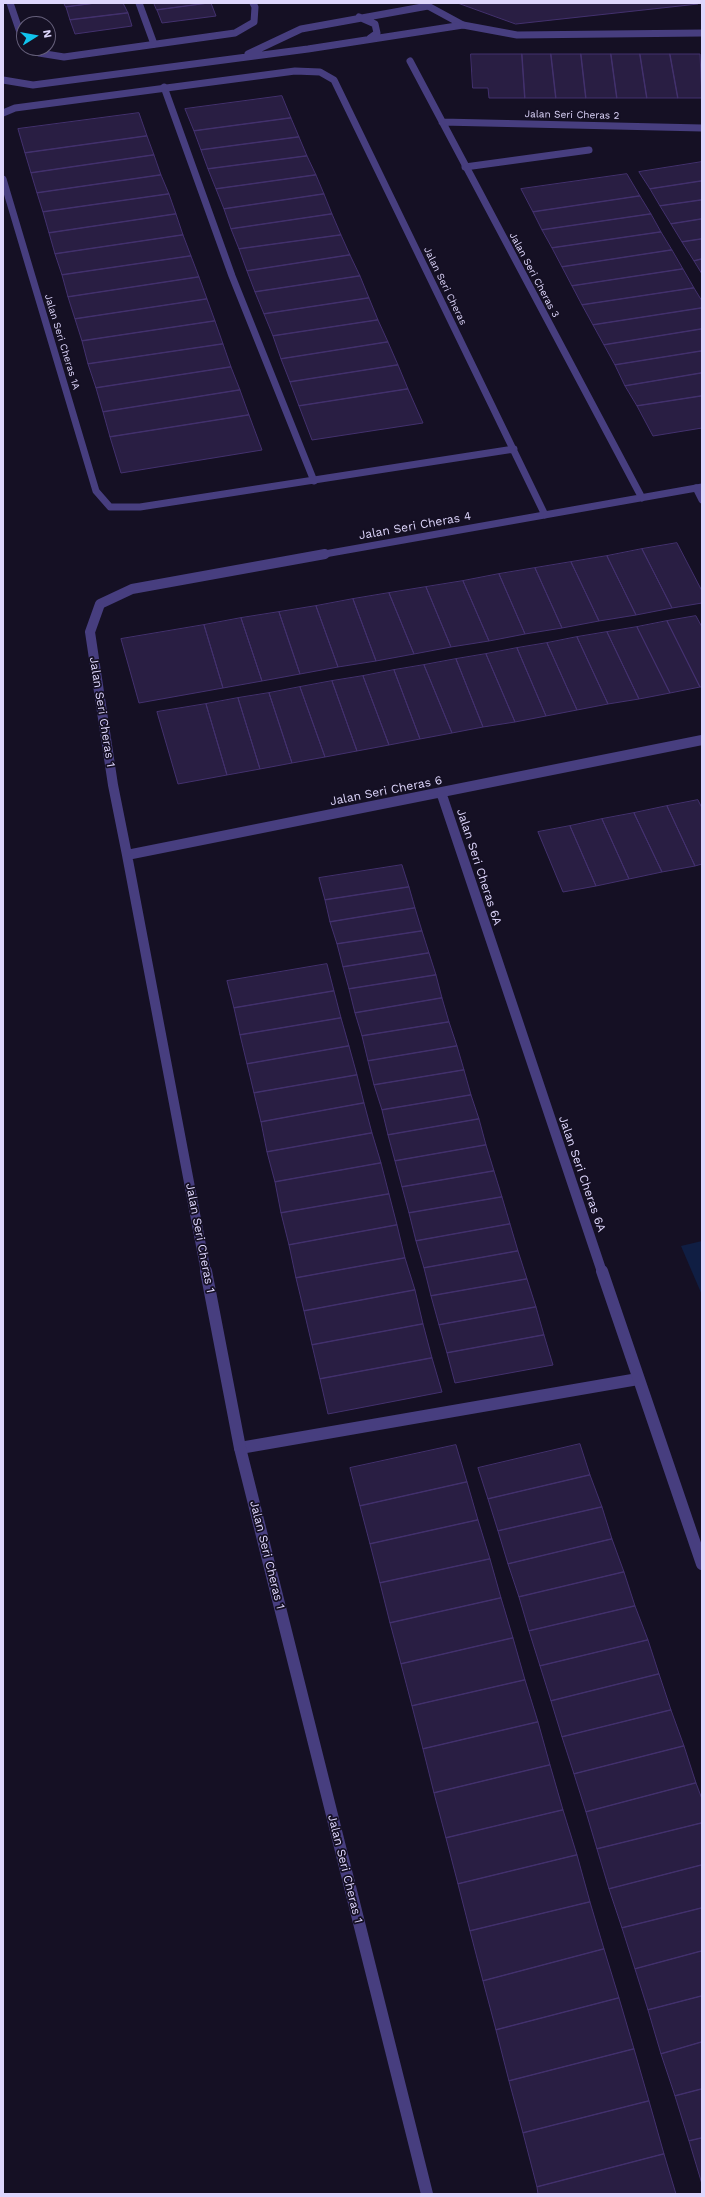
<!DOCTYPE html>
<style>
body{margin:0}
#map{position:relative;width:705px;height:2197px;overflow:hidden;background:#151024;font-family:"Work Sans",sans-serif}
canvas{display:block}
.frame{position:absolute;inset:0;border:4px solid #ded6fc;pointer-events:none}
.north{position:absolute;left:16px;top:16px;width:40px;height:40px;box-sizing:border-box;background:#151024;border:1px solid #655f7a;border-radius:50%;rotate:79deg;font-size:11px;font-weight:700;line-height:16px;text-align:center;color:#ded6fc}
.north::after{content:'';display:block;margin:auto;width:14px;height:18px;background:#11c3ed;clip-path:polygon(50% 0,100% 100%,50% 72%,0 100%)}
</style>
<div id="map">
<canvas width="705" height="2197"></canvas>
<div class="frame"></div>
<div class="north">N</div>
</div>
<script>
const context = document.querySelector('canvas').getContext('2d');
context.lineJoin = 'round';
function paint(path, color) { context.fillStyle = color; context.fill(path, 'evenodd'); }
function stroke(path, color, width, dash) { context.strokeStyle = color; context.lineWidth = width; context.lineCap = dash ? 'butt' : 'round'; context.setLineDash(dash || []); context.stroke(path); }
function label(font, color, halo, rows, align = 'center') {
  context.font = font + ' "Work Sans",sans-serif'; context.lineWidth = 3.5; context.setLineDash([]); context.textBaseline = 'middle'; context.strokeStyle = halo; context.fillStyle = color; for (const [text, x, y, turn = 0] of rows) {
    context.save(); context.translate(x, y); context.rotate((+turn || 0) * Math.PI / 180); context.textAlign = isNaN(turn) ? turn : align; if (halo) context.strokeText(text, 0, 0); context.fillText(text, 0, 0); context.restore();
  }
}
const water = new Path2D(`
 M702,1241V1295L681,1246Z`);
const building = new Path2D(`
 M64,3H96L66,7Z
 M96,3H123L128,13L70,20L66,7Z
 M154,3H209L157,10Z
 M211,3L216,16L162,23L157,10Z
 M458,3H697L698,4L516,24Z
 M128,13L132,26L75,34L70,20Z
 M471,54H522L525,98H489L488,88H473Z
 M522,54H551L556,98H525Z
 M551,54H581L586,98H556Z
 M581,54H611L617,98H586Z
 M611,54H640L647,98H617Z
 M640,54H670L678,98H647Z
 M670,54H700L702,98H678Z
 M282,96L291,118L194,131L185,109Z
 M139,113L147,136L25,153L18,129Z
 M291,118L299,137L201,150L194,131Z
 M147,136L154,155L31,173L25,153Z
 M299,137L307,156L208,169L201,150Z
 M154,155L161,175L37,193L31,173Z
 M307,156L316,175L216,189L208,169Z
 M702,162V181L650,189L639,172Z
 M627,174L640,196L533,212L521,189Z
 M161,175L169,194L43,212L37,193Z
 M316,175L324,194L224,209L216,189Z
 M702,181V200L660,206L650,189Z
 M169,194L176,214L49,233L43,212Z
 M324,194L332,214L231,229L224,209Z
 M640,196L651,214L542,230L533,212Z
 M702,200V219L671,224L660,206Z
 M176,214L183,235L55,254L49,233Z
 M332,214L341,235L239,249L231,229Z
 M651,214L661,232L552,248L542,230Z
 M702,219V239L682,242L671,224Z
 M661,232L672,250L562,267L552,248Z
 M183,235L191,256L62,275L55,254Z
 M341,235L350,255L247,271L239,249Z
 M702,239V259L694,261L682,242Z
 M672,250L683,269L572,286L562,267Z
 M350,255L360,276L255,292L247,271Z
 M191,256L199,277L68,297L62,275Z
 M702,259V274L694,261Z
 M683,269L694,288L582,305L572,286Z
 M360,276L369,298L264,314L255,292Z
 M199,277L207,299L75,319L68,297Z
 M694,288L702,301V308L593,325L582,305Z
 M369,298L378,320L273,336L264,314Z
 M207,299L215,321L82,341L75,319Z
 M702,308V329L604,345L593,325Z
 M378,320L388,342L281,359L273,336Z
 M215,321L223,344L88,364L82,341Z
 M702,329V351L615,365L604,345Z
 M388,342L398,365L290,382L281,359Z
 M223,344L231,367L96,388L88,364Z
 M702,351V373L625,386L615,365Z
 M398,365L408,389L299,406L290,382Z
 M231,367L240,390L103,412L96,388Z
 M702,373V396L637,406L625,386Z
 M408,389L423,423L312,440L299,406Z
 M240,390L249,415L110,437L103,412Z
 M702,396V428L653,436L637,406Z
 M249,415L262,450L121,473L110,437Z
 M677,543L702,591V603L672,608L642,549Z
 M642,549L672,608L636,615L607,556Z
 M607,556L636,615L599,621L571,562Z
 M571,562L599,621L562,628L535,568Z
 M535,568L562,628L525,634L499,574Z
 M499,574L525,634L489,641L463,581Z
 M463,581L489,641L451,647L426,587Z
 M426,587L451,647L414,654L389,593Z
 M389,593L414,654L376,661L353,599Z
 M353,599L376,661L338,667L316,606Z
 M316,606L338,667L300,674L279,612Z
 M279,612L300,674L262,681L241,618Z
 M696,616L702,627V687H700L667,621Z
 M241,618L262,681L223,688L204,625Z
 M667,621L700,687L670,693L637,627Z
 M204,625L223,688L139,703L121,639Z
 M637,627L670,693L639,699L607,632Z
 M607,632L639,699L608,704L577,637Z
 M577,637L608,704L577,710L547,643Z
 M547,643L577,710L546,716L517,648Z
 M517,648L546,716L515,722L486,654Z
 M486,654L515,722L483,727L456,659Z
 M456,659L483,727L452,733L424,665Z
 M424,665L452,733L420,739L394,670Z
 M394,670L420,739L389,745L363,676Z
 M363,676L389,745L357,751L332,681Z
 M332,681L357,751L325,757L300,687Z
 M300,687L325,757L292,763L269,693Z
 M269,693L292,763L260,769L238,698Z
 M238,698L260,769L227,775L206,704Z
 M206,704L227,775L178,784L157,712Z
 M698,800L702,808V864L695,866L667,806Z
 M667,806L695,866L662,872L634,813Z
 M634,813L662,872L629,879L602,819Z
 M602,819L629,879L596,886L570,826Z
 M570,826L596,886L563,892L538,832Z
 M402,865L409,887L325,900L319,878Z
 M409,887L415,908L330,922L325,900Z
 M415,908L422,931L337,944L330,922Z
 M422,931L429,953L343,967L337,944Z
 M429,953L436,975L349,989L343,967Z
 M327,964L334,991L234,1008L227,981Z
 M436,975L442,998L355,1013L349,989Z
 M334,991L341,1018L240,1035L234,1008Z
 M442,998L449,1022L362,1036L355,1013Z
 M341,1018L349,1046L247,1064L240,1035Z
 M449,1022L457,1046L368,1061L362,1036Z
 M349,1046L357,1075L254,1093L247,1064Z
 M457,1046L464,1070L374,1085L368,1061Z
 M464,1070L471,1095L382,1110L374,1085Z
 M357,1075L364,1103L261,1122L254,1093Z
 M471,1095L479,1119L388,1135L382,1110Z
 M364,1103L372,1133L267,1152L261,1122Z
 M479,1119L486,1145L395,1161L388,1135Z
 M372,1133L381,1163L275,1182L267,1152Z
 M486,1145L494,1171L402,1187L395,1161Z
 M381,1163L389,1194L281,1213L275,1182Z
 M494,1171L502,1197L409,1213L402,1187Z
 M389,1194L397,1225L289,1245L281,1213Z
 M502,1197L510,1224L416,1241L409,1213Z
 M510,1224L518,1251L424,1268L416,1241Z
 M397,1225L405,1258L296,1278L289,1245Z
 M518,1251L527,1279L431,1296L424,1268Z
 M405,1258L415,1290L304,1311L296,1278Z
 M527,1279L536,1307L439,1325L431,1296Z
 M415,1290L423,1324L312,1345L304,1311Z
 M536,1307L544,1335L447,1353L439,1325Z
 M423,1324L432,1358L320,1379L312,1345Z
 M544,1335L553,1365L455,1383L447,1353Z
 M432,1358L442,1392L328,1414L320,1379Z
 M580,1444L590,1475L488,1499L478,1468Z
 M456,1445L467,1482L360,1506L350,1468Z
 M590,1475L602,1507L498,1531L488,1499Z
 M467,1482L478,1520L370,1544L360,1506Z
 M602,1507L612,1539L508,1564L498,1531Z
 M478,1520L490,1559L380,1583L370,1544Z
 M612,1539L624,1572L519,1597L508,1564Z
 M490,1559L501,1598L390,1623L380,1583Z
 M624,1572L635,1606L529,1631L519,1597Z
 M501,1598L513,1638L401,1664L390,1623Z
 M635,1606L648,1640L540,1666L529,1631Z
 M513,1638L525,1680L412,1706L401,1664Z
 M648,1640L659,1674L551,1701L540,1666Z
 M659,1674L671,1710L562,1737L551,1701Z
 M525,1680L538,1722L423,1749L412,1706Z
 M671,1710L684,1746L574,1774L562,1737Z
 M538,1722L550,1765L434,1793L423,1749Z
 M684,1746L696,1783L586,1812L574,1774Z
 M550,1765L563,1810L446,1838L434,1793Z
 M696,1783L702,1799V1823L597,1849L586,1812Z
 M563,1810L577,1855L458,1884L446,1838Z
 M702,1823V1865L609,1889L597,1849Z
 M577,1855L590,1902L470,1931L458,1884Z
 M702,1865V1908L622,1928L609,1889Z
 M590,1902L604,1949L483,1981L470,1931Z
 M702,1908V1951L635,1969L622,1928Z
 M604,1949L619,1998L496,2030L483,1981Z
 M702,1951V1996L648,2010L635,1969Z
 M702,1996V2042L661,2054L648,2010Z
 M619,1998L634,2049L509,2081L496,2030Z
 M702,2042V2089L675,2096L661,2054Z
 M634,2049L649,2101L523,2133L509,2081Z
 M702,2089V2138L689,2141L675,2096Z
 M649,2101L664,2154L537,2187L523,2133Z
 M702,2138V2184L689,2141Z
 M664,2154L676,2194H538L537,2187Z`);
const laneFar1 = new Path2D(`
 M139,3L154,44
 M426,3L428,6L463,25L517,35L702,33
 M164,87L232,276L314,481
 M465,167L589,150
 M696,488L702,500`);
const lane = new Path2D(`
 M240,1448L638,1379`);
const streetFar2 = new Path2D(`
 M10,3L24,44
 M359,17L375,24L377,33L370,38
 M31,48L39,53L64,57L235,33L254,22L255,7L253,3
 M248,54L301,29L428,6
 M410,61L642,498
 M3,80L33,85L308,49L463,25
 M3,113L15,108L295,71L320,72L334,80L545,515
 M442,122L702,128
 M3,179L96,491L110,507H140L514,449
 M319,555L702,487`);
const streetFar1 = new Path2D(`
 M441,792L602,1272
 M127,855L113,785L90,632L100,604L132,589L325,554
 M206,1272L127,855L702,740`);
const street = new Path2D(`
 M206,1271L240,1448L427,2194
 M602,1271L702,1564`);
const farStreetnames = [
 ["Jalan Seri Cheras 2",572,115,1],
 ["Jalan Seri Cheras 3",534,275,62],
 ["Jalan Seri Cheras",445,286,64],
 ["Jalan Seri Cheras 1A",62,342,73]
];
const streetNames = [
 ["Jalan Seri Cheras 4",415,526,-10],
 ["Jalan Seri Cheras 1",102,712,81],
 ["Jalan Seri Cheras 6",386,791,-11],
 ["Jalan Seri Cheras 6A",479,867,72],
 ["Jalan Seri Cheras 6A",582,1174,71],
 ["Jalan Seri Cheras 1",200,1238,79],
 ["Jalan Seri Cheras 1",267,1555,76],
 ["Jalan Seri Cheras 1",345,1869,76]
];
paint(water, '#101e43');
paint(building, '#291e43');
stroke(building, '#43316e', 1);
stroke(laneFar1, '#473e7f', 7);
stroke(lane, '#473e7f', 12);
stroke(streetFar2, '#473e7f', 7);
stroke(streetFar1, '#473e7f', 10);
stroke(street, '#473e7f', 12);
label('10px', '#ded6fc', '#151024', farStreetnames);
label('12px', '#ded6fc', '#151024', streetNames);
</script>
